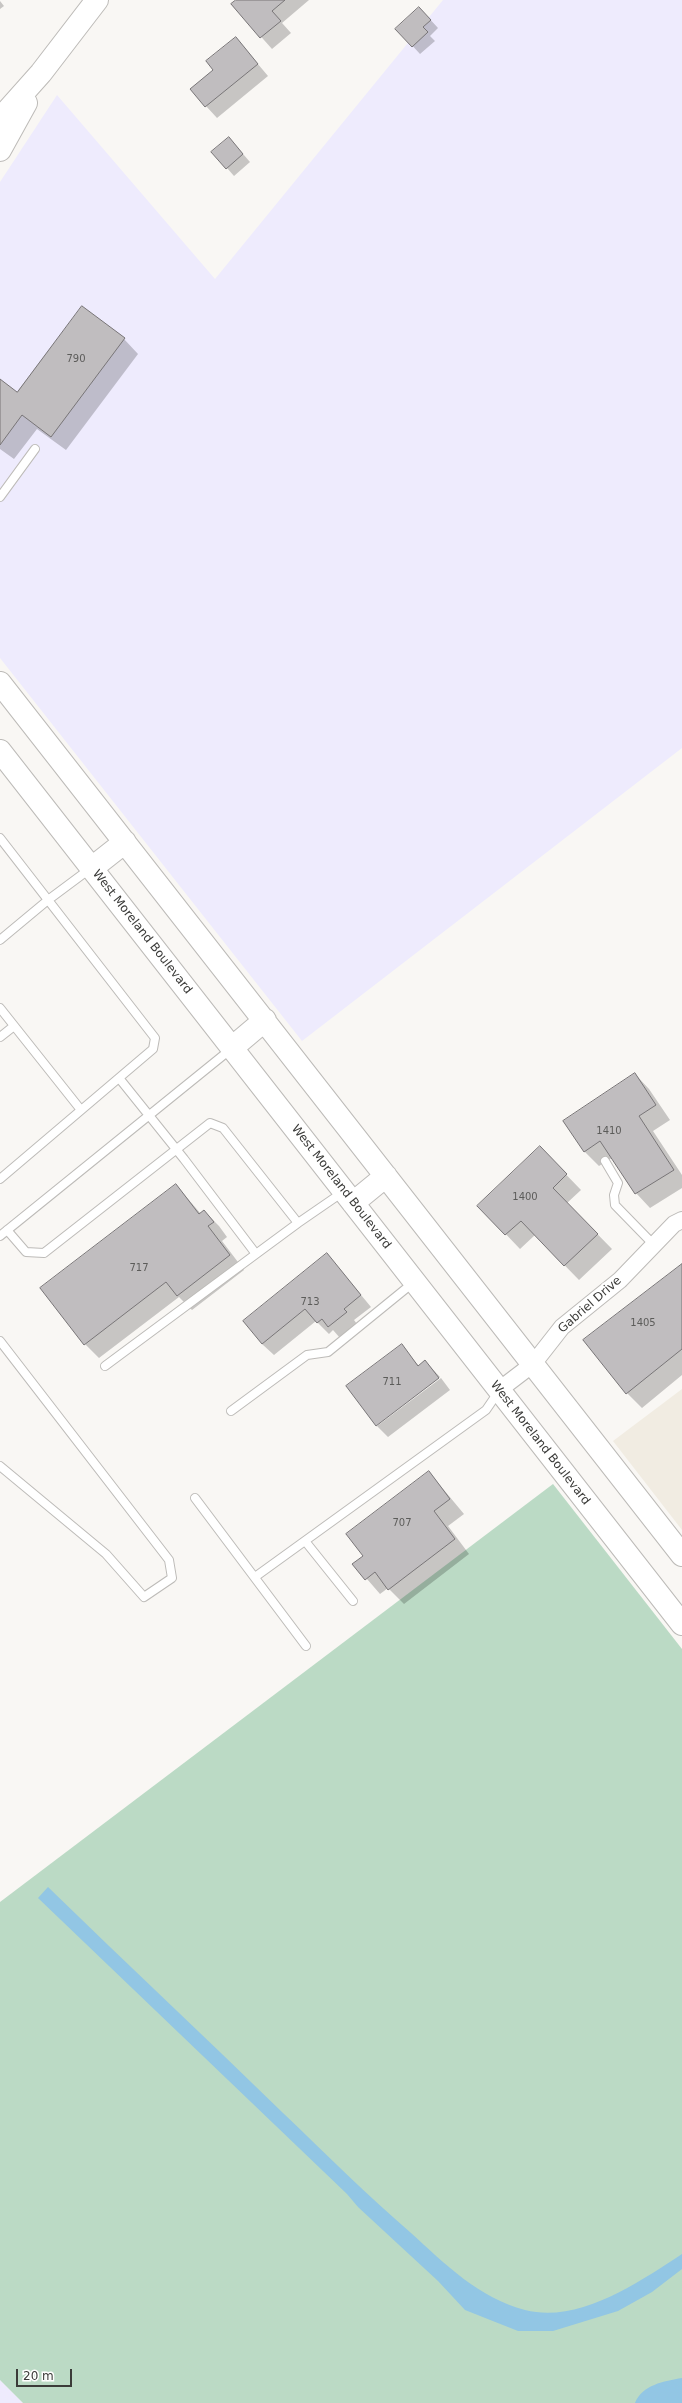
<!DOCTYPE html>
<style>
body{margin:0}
#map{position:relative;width:682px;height:2403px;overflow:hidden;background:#f9f7f4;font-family:"DejaVu Sans",sans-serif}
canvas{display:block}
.scale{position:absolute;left:16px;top:2369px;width:56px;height:18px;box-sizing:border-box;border:2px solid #3b3b39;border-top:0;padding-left:5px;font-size:12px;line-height:14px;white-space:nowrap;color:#3b3b39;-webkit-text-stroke:3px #fff;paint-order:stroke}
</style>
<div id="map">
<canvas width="682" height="2403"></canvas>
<div class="scale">20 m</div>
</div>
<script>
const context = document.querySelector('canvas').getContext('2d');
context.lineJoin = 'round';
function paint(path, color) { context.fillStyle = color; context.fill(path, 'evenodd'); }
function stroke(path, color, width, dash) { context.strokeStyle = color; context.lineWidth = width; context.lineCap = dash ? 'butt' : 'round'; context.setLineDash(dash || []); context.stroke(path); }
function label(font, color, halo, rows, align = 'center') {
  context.font = font + ' "DejaVu Sans",sans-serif'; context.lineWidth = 4; context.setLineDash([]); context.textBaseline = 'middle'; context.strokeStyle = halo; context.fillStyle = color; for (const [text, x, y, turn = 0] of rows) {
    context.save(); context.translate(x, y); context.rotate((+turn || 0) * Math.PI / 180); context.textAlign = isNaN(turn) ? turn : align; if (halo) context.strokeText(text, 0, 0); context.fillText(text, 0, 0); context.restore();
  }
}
const commercial = new Path2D(`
 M443,0H682V748L302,1041L0,658V182L57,95L215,279Z
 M0,2380L23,2403H0Z`);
const built = new Path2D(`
 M682,1389V1530L613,1441Z`);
const green = new Path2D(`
 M553,1484L682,1649V2403H23L0,2380V1902Z`);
const water = new Path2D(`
 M48,1887C126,1963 205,2037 283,2113C326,2154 367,2195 411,2233C445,2264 479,2298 525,2310C579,2324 639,2282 682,2254V2269L652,2292L618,2311L553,2331H518L465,2310L438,2281L358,2207L347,2194L38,1898Z
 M682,2378V2403H635C642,2385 664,2381 682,2378Z`);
const shadow = new Path2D(`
 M237,0H309L282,23L291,33L272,49L232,4Z
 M0,1L4,6L0,9Z
 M427,16L438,28L430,36L435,41L420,54L397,29Z
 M236,38L268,76L217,118L206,106Z
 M236,146L250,162L234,176L227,168Z
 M124,339L138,354L66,450L37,429L14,459L0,449V380L17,394Z
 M635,1074L649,1089L670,1120L653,1131L682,1175V1188L650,1208L636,1193L612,1158L599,1166L585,1152L565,1121Z
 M554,1162L581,1190L567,1203L612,1249L579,1280L535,1235L520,1249L479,1206Z
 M176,1185L201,1214L204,1211L219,1226L227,1237L222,1241L244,1270L192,1310L179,1297L99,1358L85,1344Z
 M327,1254L371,1307L354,1320L357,1324L340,1338L333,1330L329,1334L316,1321L274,1355L262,1344Z
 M682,1266V1375L642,1408L627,1393Z
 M401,1346L419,1366L425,1361L440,1377L377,1424Z
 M441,1378L450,1390L388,1437L377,1426Z
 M429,1472L464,1514L448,1526L469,1554L404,1604L388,1588L380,1594L354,1564L364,1556Z`);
const building = new Path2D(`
 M236,0H285L272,11L281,21L260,38L231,4Z
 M419,7L431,20L423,27L428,32L412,47L395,29Z
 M236,37L258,64L205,107L190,89L213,70L206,61Z
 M229,137L243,154L226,169L211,152Z
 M82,306L125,338L51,437L22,415L0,445V379L17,392Z
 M635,1073L656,1105L639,1116L674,1170L635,1194L600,1141L584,1152L563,1121Z
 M540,1146L567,1174L553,1188L598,1234L564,1266L521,1221L505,1235L477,1206Z
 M176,1184L199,1214L204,1210L214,1222L208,1226L230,1255L177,1296L166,1282L84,1345L40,1288Z
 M327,1253L361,1295L344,1309L347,1312L328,1327L322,1319L317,1323L305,1309L262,1344L243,1321Z
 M682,1264V1349L626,1394L583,1340Z
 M402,1344L418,1366L425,1360L439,1378L376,1426L346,1386Z
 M429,1471L450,1499L434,1511L455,1539L388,1590L375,1572L365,1580L352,1564L363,1556L346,1534Z`);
const lane = new Path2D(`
 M0,497L35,449
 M0,838L155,1038L153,1049L0,1179
 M0,940L48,900L91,868
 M0,1008L81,1110
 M0,1037L14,1026
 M119,1078L184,1159L256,1254L298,1223
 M605,1161L618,1183L614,1195L615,1205L654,1245
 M7,1230L26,1252L44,1253L210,1123L223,1128L298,1223L343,1192
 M0,1236L231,1049
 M0,1341L169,1560L172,1578L144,1597L106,1554L0,1466
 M105,1366L256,1254
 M231,1411L307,1355L328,1352L414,1282
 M195,1498L306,1646
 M305,1541L353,1601
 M255,1577L486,1410L499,1391`);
const street = new Path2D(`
 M499,1390L533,1364L562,1327L620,1280L674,1224L682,1220`);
const secondary = new Path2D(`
 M0,119L41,73L97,0
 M0,150L26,103
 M0,683L682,1555
 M0,751L682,1624
 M92,868L125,842
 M233,1047L265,1020
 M353,1203L386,1176`);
const numberNames = [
 ["790",76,359],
 ["1410",609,1131],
 ["1400",525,1197],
 ["717",139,1268],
 ["713",310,1302],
 ["1405",643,1323],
 ["711",392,1382],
 ["707",402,1523]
];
const streetNames = [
 ["West Moreland Boulevard",142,932,52],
 ["West Moreland Boulevard",341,1187,52],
 ["Gabriel Drive",590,1305,-41],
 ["West Moreland Boulevard",540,1443,52]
];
paint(commercial, '#eeebfd');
paint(built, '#f1ece2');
paint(green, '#bbdac5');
paint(water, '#92c6e4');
paint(shadow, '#0003');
paint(building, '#c0bdbf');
stroke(building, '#787577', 1);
stroke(lane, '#bdbbb8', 10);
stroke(street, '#bdbbb8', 18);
stroke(secondary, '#bdbbb8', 24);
stroke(lane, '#fff', 8);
stroke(street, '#fff', 16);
stroke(secondary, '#fff', 22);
label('10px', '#5c5c5a', null, numberNames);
label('12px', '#3b3b39', '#fff', streetNames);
</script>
